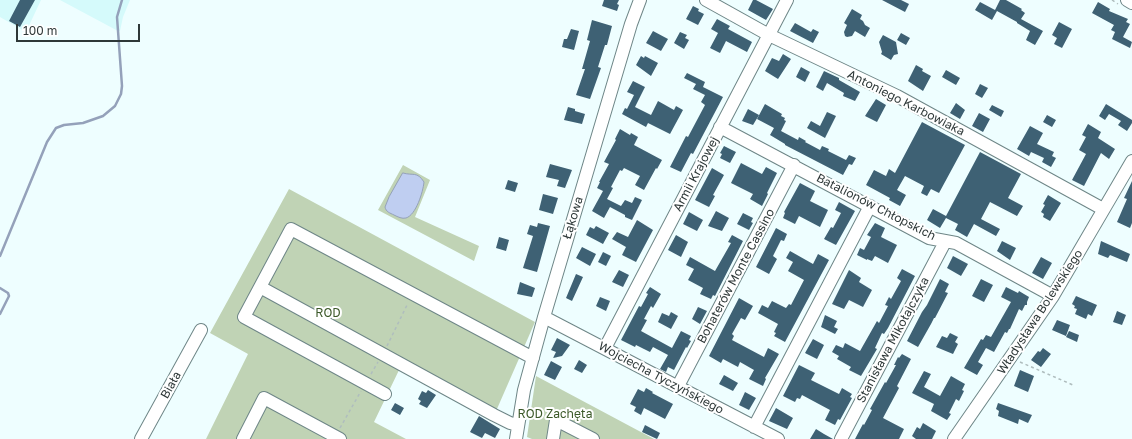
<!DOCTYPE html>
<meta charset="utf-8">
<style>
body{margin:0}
#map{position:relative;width:1132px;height:439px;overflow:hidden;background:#eefeff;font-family:"Golos Text",sans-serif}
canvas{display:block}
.scale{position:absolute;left:16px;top:24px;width:124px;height:18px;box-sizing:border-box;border:2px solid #2e3838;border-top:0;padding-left:5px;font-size:12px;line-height:14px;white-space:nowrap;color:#2e3838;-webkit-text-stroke:3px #fff;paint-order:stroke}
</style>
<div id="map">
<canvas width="1132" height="439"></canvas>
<div class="scale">100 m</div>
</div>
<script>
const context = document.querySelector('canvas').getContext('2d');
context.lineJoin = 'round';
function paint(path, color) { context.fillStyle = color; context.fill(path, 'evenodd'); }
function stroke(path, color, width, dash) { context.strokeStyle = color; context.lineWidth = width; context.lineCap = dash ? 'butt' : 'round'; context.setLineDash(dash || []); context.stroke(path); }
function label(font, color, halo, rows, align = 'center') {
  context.font = font + ' "Golos Text",sans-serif'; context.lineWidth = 4; context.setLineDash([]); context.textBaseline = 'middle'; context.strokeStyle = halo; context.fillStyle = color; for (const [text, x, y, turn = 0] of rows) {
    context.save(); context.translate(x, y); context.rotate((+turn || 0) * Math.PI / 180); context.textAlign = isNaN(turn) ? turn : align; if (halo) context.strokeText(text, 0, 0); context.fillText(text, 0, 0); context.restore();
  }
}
const built = new Path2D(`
 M0,0H41L26,32L0,17Z
 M60,0H130L123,17L120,31H118Z`);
const green = new Path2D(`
 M403,165L430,180L415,217L479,246L474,261L378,210Z
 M289,189L535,322L493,418L400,368L374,422L406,439H206L248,354L210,333Z
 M536,376L654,439H532L527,437Z`);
const water = new Path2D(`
 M403,173C413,176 417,171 424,182C423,192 416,215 406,218C402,219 398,217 394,215C390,213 386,212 385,207L389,197Z`);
const stream = new Path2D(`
 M0,256L47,142L56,128L64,125L83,123L103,116L115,106L121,94L122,86L117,17L122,0
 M0,288L8,293L9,296L0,314`);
const building = new Path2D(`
 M20,0H35L20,27L9,21Z
 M604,0H619L617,4L619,5L617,11L602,6Z
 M753,0H756L773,9L766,20L748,10Z
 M882,0H901L909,4L905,12Z
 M1000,0H1006L1022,9L1021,10L1025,13L1021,19L1043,31L1035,45L1026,40L1030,31L1017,23V22L997,11L992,20L975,10L980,2L995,10Z
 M1098,2L1110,9L1109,11L1128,19L1126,22L1130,24L1123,37L1132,42L1130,48L1112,39L1115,32L1111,30L1114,25L1092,13Z
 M693,6L699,9L698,11L704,14L698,25L686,19Z
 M852,9L862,15L860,19L863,21L865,25L870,28L865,37L855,31L852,36L847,37L845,36L844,32L847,25L844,23Z
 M717,19L730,26L728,29L752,42L747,52L726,41L720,53L710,48L718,33L711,29Z
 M592,20L612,26L607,45H605L598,67L601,68L590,99L576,95L585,69H582L590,41L587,40Z
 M1059,22L1072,29L1062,48L1054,44L1057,38L1052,35Z
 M795,23L811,32L813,29L819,32L813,43L790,31Z
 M571,29L579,31L574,50L562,47L564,39H567Z
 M653,31L668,39L661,51L646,43Z
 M680,32L687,35L685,38L689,40L684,49L674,43Z
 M901,33L910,38L906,45L897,40Z
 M883,35L896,42L898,54L894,55L891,60L881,54L882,52L879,42Z
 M783,54L791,59L778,79L765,71L772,58L779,61Z
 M641,56L644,58L645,56L658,63L651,76L636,65Z
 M916,65L923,69L922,71L931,76L923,91L908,81Z
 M801,67L810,72L805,82L796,77Z
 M946,70L960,78L956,85L942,77Z
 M824,71L839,78V80L860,92L855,101L843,96L844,93L827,83L823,91L816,87Z
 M687,73L705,82L703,87L723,97L693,154L691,153L681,172L670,167L686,136L688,137L705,105L701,102L705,95L693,89L696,84L684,78Z
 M633,81L645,87L635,107L651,115L658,101L674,110L676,106L683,110L670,134L648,123L646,127L622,114L625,108L627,109L634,95L627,92Z
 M980,84L988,88L982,98L975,94Z
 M876,99L886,105L877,122L865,116Z
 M956,103L965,110L960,119L950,113Z
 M765,104L782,114L781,116L785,118L784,120L786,121L781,131L798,140L799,137L806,141L805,142L820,150L822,146L829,149L828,151L846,160L849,155L856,158L852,165L849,164L843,175L785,145V144L770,135L774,128L757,119Z
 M1106,104L1132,120V123L1127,131L1118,125L1121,121L1109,114L1105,120L1099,116Z
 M992,105L1004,111L1001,117L989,110Z
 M568,107L575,109V111L585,114L582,124L564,120Z
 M748,109L759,115L753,125L742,121Z
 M827,112L836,116L825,138L807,128L811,121L820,126Z
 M979,113L990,119L983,132L972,126Z
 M1047,115L1056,120L1052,127L1043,122Z
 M922,122L965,145L939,193L931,189L927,196L921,193L924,186L905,176L897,190L906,195L900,206L889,200L890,198L866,185L874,170L886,176L889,169L895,173Z
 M1088,124L1101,132L1098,138L1115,149L1109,159L1101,153L1084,186L1072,180L1086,154L1079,150L1086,137L1082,135Z
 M1030,126L1043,133L1037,144L1054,152L1052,156L1056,158L1051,167L1042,162L1044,158L1031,152L1029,156L1017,149Z
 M620,129L630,135L631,133L638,137L634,145L662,160L657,169L656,168L644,190L635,185L640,176L624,168L622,171L620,170L611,187L613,188L607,199L621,206L625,200L632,203L635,197L642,200L632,220L625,217V215L610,207L604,218L592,211L603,191L597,188L600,182H599L609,164L604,162L616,140L615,139Z
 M724,146L736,152L730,163L720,158L722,154L720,153Z
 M980,152L1021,174L1008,198L1023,206L1017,216L990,202L981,219L1000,229L996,236L974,224L967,237L955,230L958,224L946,218L940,228L927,220L933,209L946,216Z
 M741,163L762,174L766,167L777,173L767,193L768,194L762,206L750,199L753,194L731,183Z
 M550,164L572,170L565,188L557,186L559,180L546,177Z
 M712,168L724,175L713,195L715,196L709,207L695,200Z
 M508,180L518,183L515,192L505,189Z
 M1132,181V223L1130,228L1117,222L1127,199L1124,198Z
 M800,183L815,191L810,201L828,210L820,227L799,216L795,224L783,218L785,213L784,212Z
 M543,194L558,198L553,214L539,210Z
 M1048,195L1061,203L1050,221L1043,217L1044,214L1041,212L1045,205L1043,204Z
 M839,202L855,211L836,245L824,239L831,227L833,228L841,213L835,210Z
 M716,211L729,218L722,231L708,226Z
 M689,212L703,220L697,231L683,224Z
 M743,213L753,218L751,222L753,223L749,230L737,224Z
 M637,220L653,230L636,262L622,255L626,247L612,239L617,232L628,237Z
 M538,223L550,226L537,272L523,268L533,236L527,234L530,225L537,227Z
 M875,223L885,228L881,237L897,245L888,263L875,256L872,261L867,259V260L857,255L860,248L864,250L871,237L867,235Z
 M596,226L609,233L603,244L586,235L590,227L594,229Z
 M776,228L787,234L784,241L781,240L773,256L777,259L769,274L756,267Z
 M676,235L688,242L681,257L668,250Z
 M732,235L743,241L715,296L713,295L711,299L700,294L703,288L688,280L694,269L686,265L690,257L715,271L731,243L728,242Z
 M499,237L509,240L506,251L496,248Z
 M1002,241L1016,248L1010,260L997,251Z
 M1101,241L1130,254L1127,262L1110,255L1108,258L1098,254Z
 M582,247L596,254L590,266L576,258Z
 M790,251L813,264L818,254L829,260L785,342L774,336L776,333L774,332L778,324L758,313L762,305L768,308L772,301L786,308L789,304L791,305L804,280L788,271L793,262L786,258Z
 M603,252L611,256L606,266L598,262Z
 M953,256L968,264L961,276L947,268Z
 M1041,257L1052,263L1043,279L1032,273Z
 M902,269L915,276L888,328L884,334L882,333L875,348L877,349L861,376L849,370L851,367L837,359L839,356L832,352L836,345L843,348L845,343L860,351L877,321L879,323L888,306L885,305L889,297L891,299L901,281L897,278Z
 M619,270L629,275L623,287L612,282Z
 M849,270L861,278L859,282L872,290L863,307L849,300L844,309L832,304Z
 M576,274L583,277L572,301L566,298Z
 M940,279L949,284L945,292L948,293L935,318H934L931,324L918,347L907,341L922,312L927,305Z
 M981,279L993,285L984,302L972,296Z
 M520,282L535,288L532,297L517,294Z
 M650,287L661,294L653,308L651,306L644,319L647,320L641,331L672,348L681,331L691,336L689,340L691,341L687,348L686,347L674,370L668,367L666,372L660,369L668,355L653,347L650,352L636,345L635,347L621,340L639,306L641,307L648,294L646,293Z
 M1006,287L1018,293L1019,291L1029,297L1027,302V305H1025L1022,311L1019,309L1010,329H1009L1007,333L1005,332L994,352L986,348L978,362L983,365L977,375L964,368L981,339L983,340L986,335L991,337L1011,302L1001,297Z
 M1076,296L1097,305L1092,316L1088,314L1086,319L1075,314L1077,309L1074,308L1075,306L1072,304Z
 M600,297L610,301L606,311L596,306Z
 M739,298L753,306L745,320L741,318L732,334L734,336L732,340L764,357L768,348L779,354L765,378L766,379L763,386L749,379L754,370L740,362L738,367L723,359L721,363L709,356Z
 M698,307L707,311L700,324L692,319Z
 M1117,311L1126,315L1122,325L1113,322Z
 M671,312L678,316L671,329L658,322L662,313L669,316Z
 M825,315L837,321L834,327L838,329L835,334L821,327Z
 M1057,320L1070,325L1066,336L1052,330Z
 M1069,331L1079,335L1077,342L1066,337Z
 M950,333L958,337L955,342L958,344L953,354L936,347L942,336L947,338Z
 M557,338L570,345L562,356L553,358L556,352L551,350Z
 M813,339L824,345L817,359L805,353Z
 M1043,348L1051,354L1041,367L1031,360L1038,351L1040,352Z
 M902,354L911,359L897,386L899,388L883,418L904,429L899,439H855L863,424L864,425L872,410L870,409L885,382L886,383L896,365H894L898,357L899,358Z
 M579,360L587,365L582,373L574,369Z
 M551,361L562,367L555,380L544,375Z
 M799,365L815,373L811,380L839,394L842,388L852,394L850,397L852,398L840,420L838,419L835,425L825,420L830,410L802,395L800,399L797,398L795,402L783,396Z
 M1020,370L1034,376L1028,392L1014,386Z
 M924,371L931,374L924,387L940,396L951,376L965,384L962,390L964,391L959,401L956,399L949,413L951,414L947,420L931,411L934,404L912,393Z
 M724,375L738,383L733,391L719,384Z
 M646,388L653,392L652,393L673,404L665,419L644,408L641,415L634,411L636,407L630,404L638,389L644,392Z
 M428,390L436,395L427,408L419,404L421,401L418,399L422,391L426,393Z
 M745,392L756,398L749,410L739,405Z
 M395,403L404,408L400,415L391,410Z
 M998,403L1032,415L1028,423L1019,419L1018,424L998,416L999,411L996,409Z
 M776,408L793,418L787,429L769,421Z
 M479,416L500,429L495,438L485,433L482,438L470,432Z
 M923,423L936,431L932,439H916L912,436L917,427L920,429Z
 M645,425L660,433L657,439L642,432Z
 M816,429L824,434L833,439H810Z`);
const path = new Path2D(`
 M1112,0L1118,4
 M387,346L408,303
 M1020,362L1073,385
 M371,374L378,362
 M340,428L361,391`);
const minor = new Path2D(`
 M706,0L769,35L897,96L1103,209
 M1127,0L1132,3
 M720,127L929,238L956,243L1053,296
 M260,287L244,317L385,394
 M544,317L778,439
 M605,348L787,0
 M678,386L794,165
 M518,425L510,423L494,415L260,287L291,229L533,358
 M754,427L870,206
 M141,439L201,330
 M243,439L264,398L340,439
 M516,439L524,390L544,317L631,24L640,0
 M553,439L556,420L593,439
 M841,439L945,242
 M954,439L1053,296L1132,161`);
const streetNames = [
 ["Antoniego Karbowiaka",906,103,27],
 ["Armii Krajowej",696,174,-62],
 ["Batalionów Chłopskich",876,207,27],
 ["Łąkowa",573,218,-73],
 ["Bohaterów Monte Cassino",736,276,-62],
 ["Władysława Bolewskiego",1040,312,-57],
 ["Stanisława Mikołajczyka",893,340,-62],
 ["Wojciecha Tyczyńskiego",661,378,28],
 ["Biała",171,385,-61]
];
const parkNames = [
 ["ROD",328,313],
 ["ROD Zachęta",555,414]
];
paint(built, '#d5fafb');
paint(green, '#c0d3b5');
paint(water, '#bfcef1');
stroke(water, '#94a1ba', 1);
stroke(stream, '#94a1ba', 2.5);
paint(building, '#3e6174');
stroke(minor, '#6e8687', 14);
stroke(path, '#afbdbe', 1.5, [3, 3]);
stroke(minor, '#fff', 12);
label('12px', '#2e3838', '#fff', streetNames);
label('12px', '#3c5929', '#fff', parkNames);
</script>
